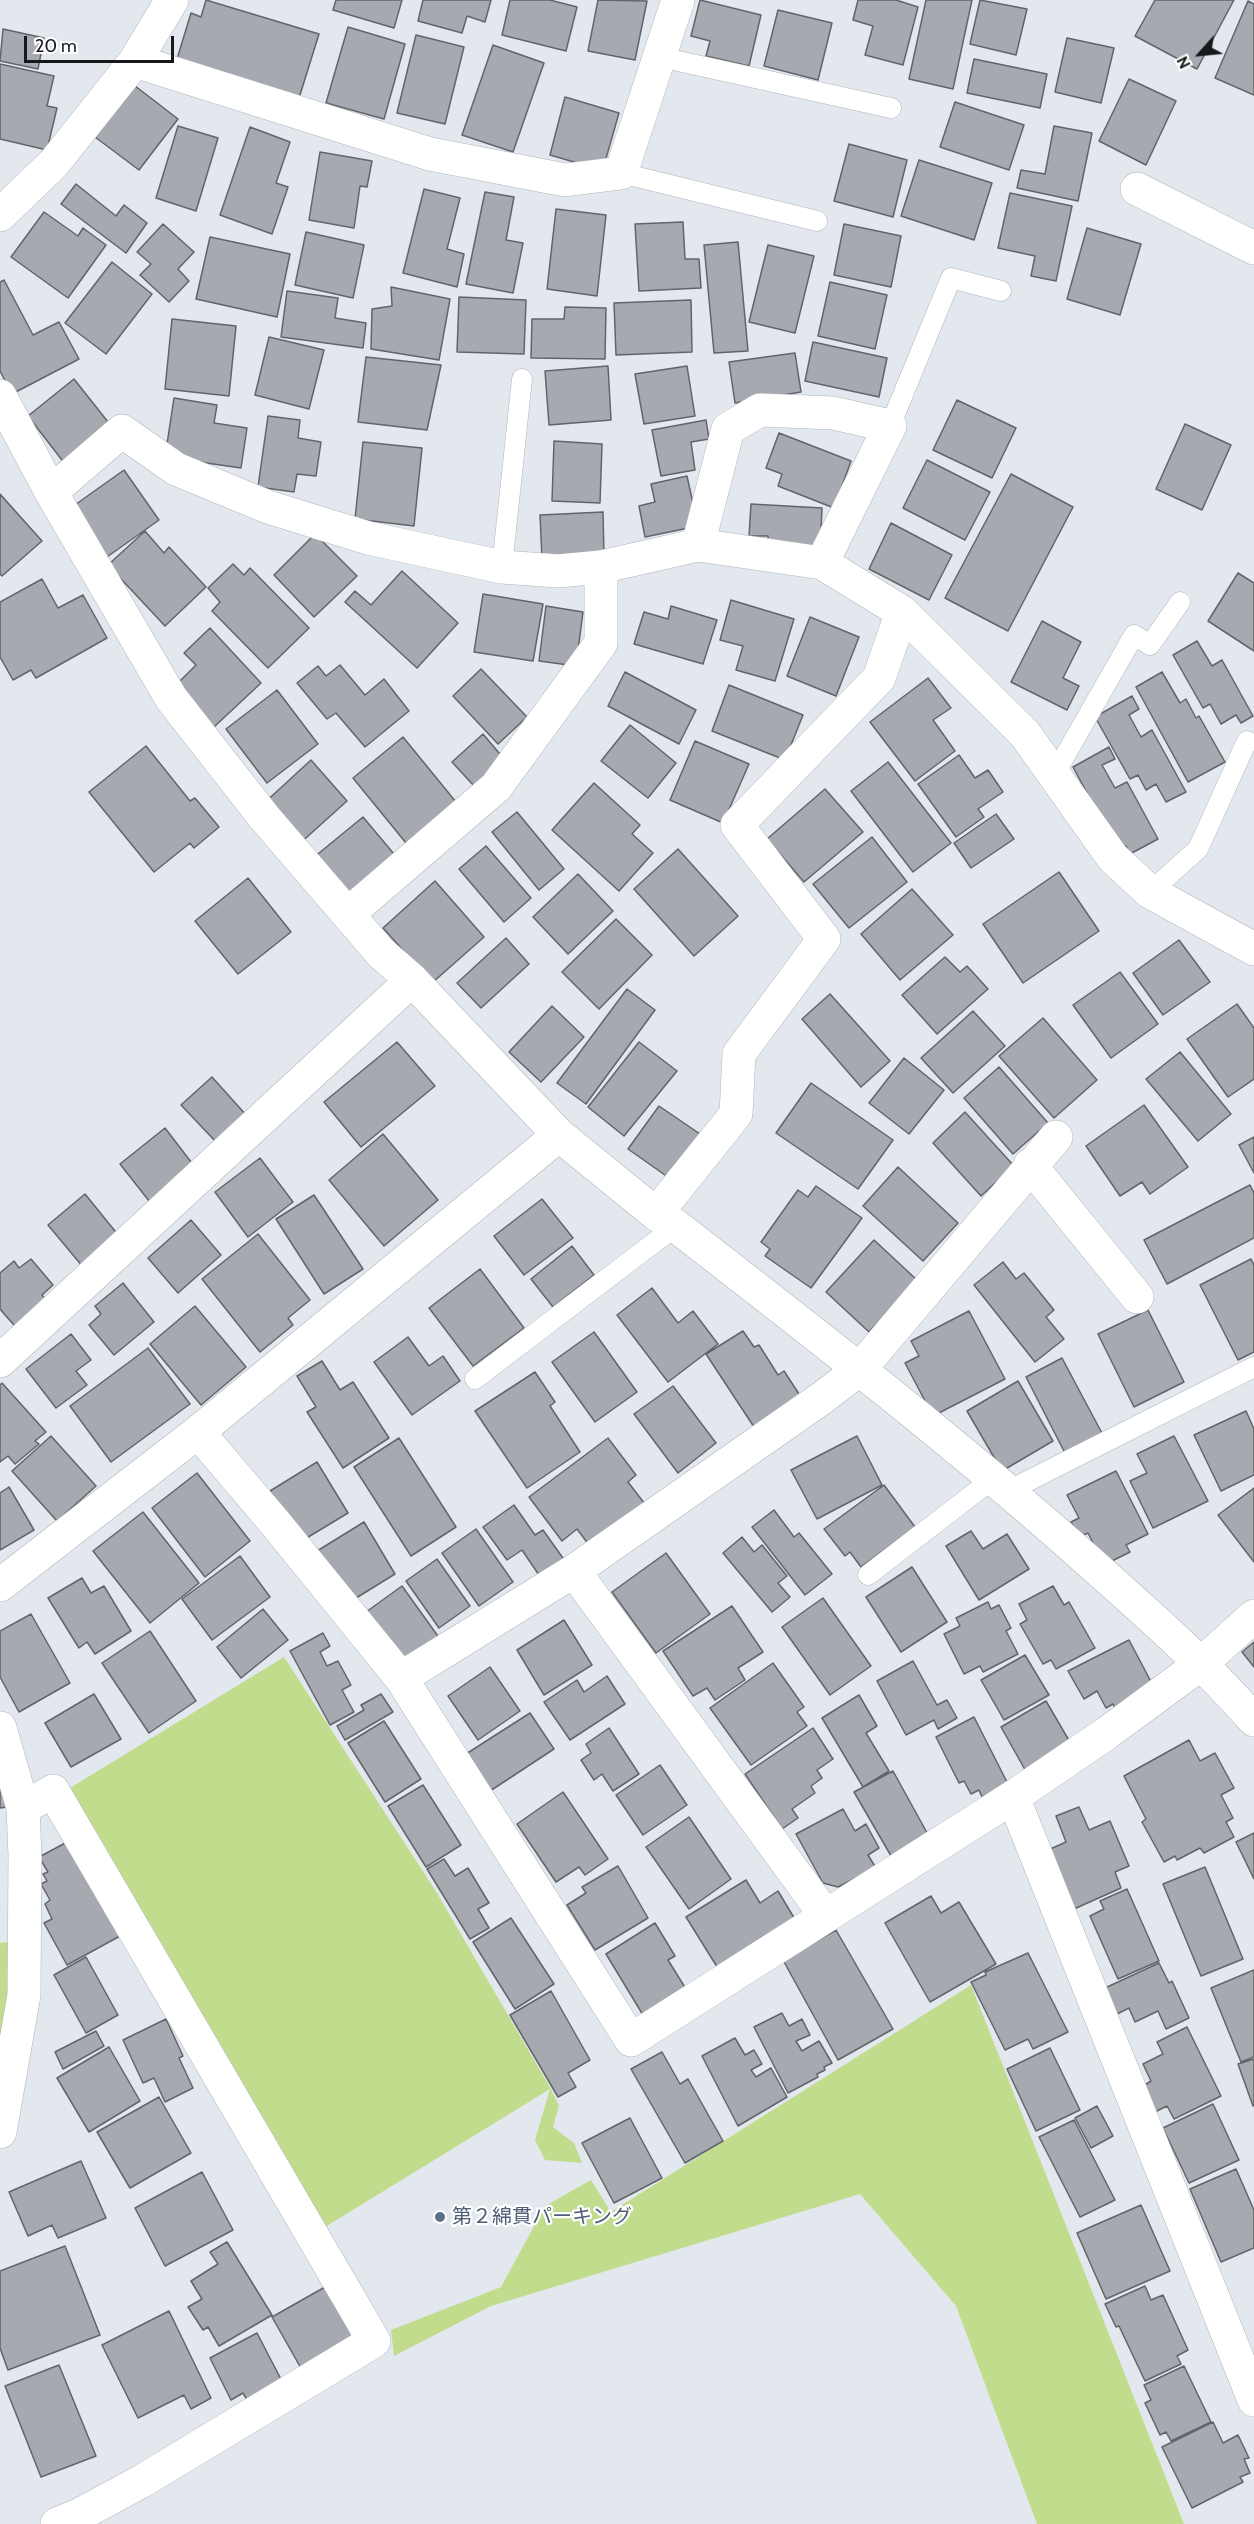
<!DOCTYPE html>
<meta charset="utf-8">
<style>
body{margin:0}
#map{position:relative;width:1254px;height:2524px;overflow:hidden;background:#e3e8ee;font-family:Cabin,sans-serif}
canvas{display:block}
.north{position:absolute;left:1170px;top:24px;width:60px;height:60px;-webkit-text-stroke:4px #fff;paint-order:stroke;rotate:243deg;font-size:16px;font-weight:700;line-height:24px;text-align:center;color:#17181b}
.north::after{content:'';display:block;margin:auto;width:21px;height:27px;background:#17181b;clip-path:polygon(50% 0,100% 100%,50% 72%,0 100%)}
.scale{position:absolute;left:24px;top:36px;width:150px;height:27px;box-sizing:border-box;border:3px solid #17181b;border-top:0;padding-left:8px;font-size:18px;line-height:21px;white-space:nowrap;color:#17181b;-webkit-text-stroke:4px #fff;paint-order:stroke}
</style>
<div id="map">
<canvas width="1254" height="2524"></canvas>
<div class="north">N</div>
<div class="scale">20 m</div>
</div>
<script>
const context = document.querySelector('canvas').getContext('2d');
context.lineJoin = 'round';
function paint(path, color) { context.fillStyle = color; context.fill(path, 'evenodd'); }
function stroke(path, color, width, dash) { context.strokeStyle = color; context.lineWidth = width; context.lineCap = dash ? 'butt' : 'round'; context.setLineDash(dash || []); context.stroke(path); }
function label(font, color, halo, rows, align = 'center') {
  context.font = font + ' Cabin,"Noto Sans JP",sans-serif'; context.lineWidth = 4.5; context.setLineDash([]); context.textBaseline = 'middle'; context.strokeStyle = halo; context.fillStyle = color; for (const [text, x, y, turn = 0] of rows) {
    context.save(); context.translate(x, y); context.rotate((+turn || 0) * Math.PI / 180); context.textAlign = isNaN(turn) ? turn : align; if (halo) context.strokeText(text, 0, 0); context.fillText(text, 0, 0); context.restore();
  }
}
const green = new Path2D(`
 M284,1657L437,1893L551,2089L559,2106L553,2127L574,2143L582,2163L545,2160L535,2140L550,2089L325,2227L70,1788Z
 M12,1941V2006L0,2055V1943Z
 M971,1985L1184,2524H1037L956,2306L860,2194L491,2306L394,2356L391,2330L501,2287L545,2206L591,2180L611,2212Z`);
const building = new Path2D(`
 M206,0L319,34L299,98L177,59L191,13L201,17Z
 M336,0H402L394,28L333,10Z
 M423,0H491L485,22L467,16L462,33L418,21Z
 M510,0H550L577,7L566,51L502,35Z
 M598,0L647,1L635,60L588,51Z
 M700,0L761,15L749,66L706,56L710,41L691,36Z
 M858,0H896L918,7L903,65L865,55L873,26L853,20Z
 M926,0H972L953,89L909,79Z
 M980,0L1027,9L1016,55L970,44Z
 M1155,0H1234L1197,69L1135,36Z
 M1248,1L1254,4V95L1215,78Z
 M778,10L832,23L818,80L764,66Z
 M348,27L405,44L384,119L326,103Z
 M3,29L44,38L38,69L0,61Z
 M416,35L464,47L445,124L397,113Z
 M1067,38L1114,48L1101,103L1055,92Z
 M493,45L544,63L513,152L462,135Z
 M974,59L1047,74L1040,108L967,93Z
 M0,64L54,76L47,106L57,108L47,150L0,139Z
 M1129,79L1176,101L1146,165L1099,141Z
 M130,82L178,119L139,170L91,134Z
 M565,97L619,113L605,162L581,164L550,155Z
 M955,102L1024,125L1009,170L940,147Z
 M178,126L218,138L196,211L156,198Z
 M1054,126L1092,133L1078,201L1017,188L1021,170L1045,174Z
 M250,127L290,142L276,183L288,187L272,234L220,215Z
 M849,144L907,160L893,217L834,201Z
 M320,152L372,161L367,187L360,186L354,228L309,220Z
 M919,160L992,183L974,240L901,216Z
 M76,184L116,216L124,205L147,223L126,253L61,204Z
 M424,189L460,198L447,249L464,254L457,287L403,273Z
 M485,192L514,197L506,240L523,243L513,293L466,284Z
 M1010,193L1072,206L1056,281L1031,276L1035,256L998,248Z
 M556,209L606,215L597,296L547,289Z
 M44,212L78,236L83,228L106,245L68,298L11,257Z
 M683,222L685,259H699L701,288L639,291L635,224Z
 M163,224L194,252L178,269L189,281L169,302L140,275L151,264L137,252Z
 M844,224L901,236L891,287L834,275Z
 M1087,228L1141,244L1120,315L1067,299Z
 M306,232L364,245L353,298L295,285Z
 M210,237L290,254L277,317L196,299Z
 M738,242L748,351L714,353L704,245Z
 M768,245L814,256L795,333L749,322Z
 M112,262L152,294L106,354L65,323Z
 M4,280L33,335L59,322L79,359L12,394L0,371V282Z
 M830,282L887,295L875,349L818,336Z
 M391,287L450,299L439,360L371,349L372,309L392,306Z
 M287,291L338,298L335,318L366,323L363,348L281,337Z
 M459,297L526,300L524,354L457,352Z
 M691,300L692,352L616,355L614,303Z
 M565,307L606,308L605,359L531,358L532,319H564Z
 M172,319L236,326L229,396L165,389Z
 M269,337L324,350L309,409L255,395Z
 M813,342L887,358L879,397L805,381Z
 M795,353L801,392L735,403L729,362Z
 M366,357L441,365L427,430L358,422Z
 M608,366L611,420L549,425L545,371Z
 M687,366L695,416L644,424L635,374Z
 M74,379L112,427L65,464L28,416Z
 M174,398L217,405L214,423L247,428L241,468L165,457Z
 M957,400L1016,428L992,478L933,450Z
 M268,416L300,420L298,438L321,442L316,476L297,474L294,492L258,487Z
 M706,420L709,439L691,442L695,470L661,476L652,430Z
 M1185,424L1231,445L1202,510L1156,489Z
 M779,433L851,461L834,508L778,486L782,474L766,468Z
 M554,441L602,444L600,503L552,501Z
 M363,442L422,448L414,526L355,519Z
 M927,460L990,492L965,540L903,508Z
 M124,470L159,520L107,557L72,507Z
 M1011,474L1073,507L1008,631L945,598Z
 M687,476L698,526L645,537L639,506L655,502L651,484Z
 M0,494L42,541L2,576L0,574Z
 M751,504L822,508L820,552L768,550V536H749Z
 M603,512L604,557L542,559L540,515Z
 M891,523L952,555L929,600L869,569Z
 M145,531L164,553L169,547L206,587L165,626L108,565Z
 M315,534L357,576L314,617L274,575Z
 M233,564L244,575L250,568L309,628L268,668L212,611L220,602L208,588Z
 M402,571L458,623L417,668L345,602L355,591L371,605Z
 M1238,573L1254,583V651L1208,621Z
 M42,579L58,608L83,595L107,638L36,678L31,670L13,680L0,657V602Z
 M483,594L543,604L533,661L474,652Z
 M731,600L794,619L775,681L736,670L743,646L720,640Z
 M546,606L583,612L576,666L539,661Z
 M671,606L717,620L703,664L634,644L644,612L668,619Z
 M810,617L859,637L836,696L787,676Z
 M1042,621L1081,642L1063,678L1079,686L1067,710L1011,682Z
 M210,628L261,683L214,727L176,685L196,665L184,653Z
 M1197,641L1212,666L1222,660L1253,716L1241,723L1236,715L1221,724L1210,704L1203,708L1173,655Z
 M340,665L365,695L384,679L409,711L365,747L336,713L327,719L297,683L318,666L326,676Z
 M481,669L527,717L498,744L453,696Z
 M625,672L696,710L679,744L608,706Z
 M1162,672L1180,703L1186,699L1196,718L1199,716L1225,762L1188,782L1136,687Z
 M928,678L951,708L933,720L955,751L915,781L870,722Z
 M729,685L803,715L785,760L712,731Z
 M277,690L318,744L267,783L226,729Z
 M1132,696L1139,709L1129,715L1141,737L1152,730L1186,792L1166,802L1156,784L1146,790L1138,775L1130,779L1095,717Z
 M630,725L676,763L648,798L601,761Z
 M483,734L505,760L475,787L452,762Z
 M403,737L456,802L406,843L353,778Z
 M695,741L749,764L723,823L670,800Z
 M146,746L190,801L195,798L219,827L194,848L190,843L154,872L89,792Z
 M1109,747L1115,759L1102,765L1115,788L1127,782L1158,839L1130,854L1126,846L1118,851L1073,767Z
 M959,755L975,778L988,770L1003,792L978,809L984,817L956,837L918,784Z
 M311,760L347,801L297,846L261,806Z
 M888,762L951,843L913,872L851,791Z
 M594,783L640,825L632,834L653,853L619,891L552,830Z
 M825,789L863,832L804,882L767,839Z
 M517,812L564,869L539,890L492,832Z
 M996,814L1014,839L971,868L954,843Z
 M363,817L399,860L348,902L313,858Z
 M872,837L907,882L849,928L813,884Z
 M486,846L531,898L504,922L459,869Z
 M678,849L738,916L694,956L634,889Z
 M1059,872L1099,931L1023,983L983,924Z
 M578,874L613,911L568,954L533,917Z
 M248,878L291,932L238,974L195,921Z
 M435,881L484,937L432,983L383,928Z
 M912,889L953,935L900,980L861,934Z
 M616,919L652,955L599,1009L562,972Z
 M506,938L529,964L481,1008L457,983Z
 M1179,940L1210,982L1163,1015L1133,973Z
 M945,957L960,972L967,966L988,989L937,1034L902,995Z
 M1120,972L1158,1024L1111,1058L1073,1005Z
 M627,989L655,1010L586,1104L557,1083Z
 M830,994L890,1061L861,1087L802,1019Z
 M1237,1004L1254,1028V1079L1228,1097L1187,1039Z
 M552,1006L584,1037L541,1082L509,1052Z
 M973,1011L1005,1046L953,1093L921,1058Z
 M1043,1018L1097,1080L1054,1118L999,1056Z
 M397,1042L435,1086L361,1147L324,1102Z
 M639,1042L677,1071L624,1136L588,1107Z
 M1180,1052L1231,1114L1198,1141L1146,1079Z
 M904,1058L944,1090L909,1134L869,1103Z
 M999,1067L1048,1123L1013,1154L964,1098Z
 M212,1077L247,1116L217,1143L181,1105Z
 M811,1083L893,1140L858,1189L776,1133Z
 M1144,1105L1188,1167L1150,1194L1142,1182L1120,1196L1086,1146Z
 M659,1106L703,1136L672,1180L628,1149Z
 M965,1112L1014,1166L981,1196L933,1143Z
 M165,1128L198,1171L153,1206L120,1164Z
 M383,1134L438,1200L384,1246L329,1180Z
 M1254,1137V1173L1239,1145Z
 M260,1158L293,1202L248,1237L215,1192Z
 M898,1167L958,1223L923,1261L863,1206Z
 M1250,1185L1254,1193V1238L1167,1284L1144,1240Z
 M816,1186L862,1218L811,1288L765,1256L770,1249L761,1242L798,1190L808,1197Z
 M85,1194L119,1236L83,1267L48,1225Z
 M314,1195L363,1269L324,1294L276,1219Z
 M542,1199L573,1238L524,1275L494,1236Z
 M191,1220L221,1255L178,1293L148,1258Z
 M258,1234L310,1300L288,1318L293,1325L260,1352L202,1279Z
 M874,1240L917,1280L869,1332L826,1292Z
 M572,1246L594,1275L553,1307L531,1279Z
 M31,1259L53,1285L42,1295L51,1306L20,1332L0,1309V1273L14,1261L19,1268Z
 M1251,1259L1254,1265V1352L1238,1360L1200,1285Z
 M1003,1262L1016,1279L1024,1273L1054,1310L1046,1317L1064,1339L1035,1362L974,1285Z
 M480,1269L524,1328L473,1366L429,1308Z
 M123,1283L154,1322L114,1355L89,1325L101,1314L95,1306Z
 M652,1288L678,1323L693,1311L718,1344L668,1382L617,1315Z
 M195,1306L246,1367L201,1405L150,1344Z
 M1148,1310L1184,1382L1134,1407L1098,1334Z
 M969,1311L1005,1379L933,1416L905,1363L919,1356L911,1341Z
 M743,1331L754,1347L759,1345L778,1375L784,1371L801,1397L754,1427L706,1354Z
 M594,1332L637,1392L595,1422L552,1362Z
 M71,1334L91,1360L76,1371L87,1385L56,1408L26,1369Z
 M408,1337L429,1366L443,1356L460,1381L412,1415L374,1362Z
 M148,1348L190,1404L111,1462L70,1406Z
 M1062,1358L1104,1437L1067,1457L1026,1377Z
 M322,1361L340,1390L353,1382L389,1438L343,1468L307,1412L316,1407L297,1376Z
 M535,1372L555,1402L550,1406L580,1452L527,1488L475,1411Z
 M1018,1381L1053,1441L1002,1471L967,1411Z
 M2,1383L46,1432L35,1441L39,1444L15,1464L8,1456L0,1462V1385Z
 M673,1386L716,1443L678,1473L634,1414Z
 M1246,1411L1254,1429V1475L1221,1491L1194,1435Z
 M51,1436L96,1486L57,1521L12,1471Z
 M857,1436L882,1485L817,1519L791,1470Z
 M1174,1436L1208,1501L1153,1528L1130,1481L1147,1473L1137,1454Z
 M399,1438L456,1527L411,1556L354,1467Z
 M608,1438L636,1475L628,1482L648,1508L592,1549L577,1529L562,1541L529,1497Z
 M317,1462L348,1513L300,1542L270,1491Z
 M1116,1471L1148,1534L1126,1545L1130,1552L1104,1565L1088,1533L1079,1537L1071,1522L1079,1518L1067,1495Z
 M197,1473L250,1541L205,1577L152,1508Z
 M884,1485L915,1527L861,1567L850,1552L845,1556L824,1529Z
 M9,1487L34,1530L0,1550V1493Z
 M1254,1488V1562L1218,1515Z
 M514,1505L535,1535L543,1530L565,1561L541,1578L522,1550L507,1560L483,1527Z
 M774,1510L794,1537L799,1533L832,1574L805,1595L752,1527Z
 M143,1512L199,1583L150,1623L93,1551Z
 M364,1522L395,1574L348,1603L317,1551Z
 M476,1529L513,1582L479,1606L442,1553Z
 M971,1531L983,1549L1007,1534L1029,1569L979,1600L946,1546Z
 M742,1537L754,1552L762,1545L787,1576L778,1583L790,1597L772,1612L723,1553Z
 M666,1553L710,1614L656,1653L612,1592Z
 M240,1556L270,1597L212,1640L182,1599Z
 M437,1559L470,1606L439,1628L406,1581Z
 M912,1567L947,1622L901,1652L866,1597Z
 M82,1578L91,1593L104,1586L131,1631L95,1654L87,1642L79,1648L48,1598Z
 M402,1586L440,1639L404,1665L366,1612Z
 M1053,1586L1064,1605L1069,1602L1095,1648L1056,1669L1051,1660L1043,1664L1020,1624L1027,1620L1019,1604Z
 M823,1598L871,1666L830,1695L782,1627Z
 M988,1602L991,1609L999,1605L1011,1628L1006,1631L1018,1654L983,1672L980,1666L964,1674L944,1634L960,1626L956,1618Z
 M732,1606L763,1652L738,1668L745,1680L715,1700L707,1688L693,1696L663,1651Z
 M263,1609L288,1640L241,1678L217,1647Z
 M31,1614L70,1683L19,1712L0,1677V1631Z
 M564,1620L592,1665L544,1695L517,1650Z
 M150,1631L196,1701L149,1733L102,1663Z
 M323,1633L330,1646L320,1652L327,1666L338,1661L351,1685L342,1690L354,1712L330,1725L290,1651Z
 M1129,1640L1157,1693L1118,1714L1113,1704L1106,1708L1097,1691L1084,1699L1068,1671Z
 M1254,1642V1667L1242,1652Z
 M1025,1655L1049,1695L1004,1720L981,1680Z
 M913,1661L937,1705L947,1700L957,1718L938,1729L934,1720L906,1735L877,1681Z
 M773,1663L804,1707L797,1712L807,1726L751,1765L710,1708Z
 M490,1667L520,1711L478,1740L448,1696Z
 M607,1676L625,1704L570,1740L544,1702L577,1680L584,1692Z
 M94,1694L121,1739L71,1767L45,1723Z
 M381,1694L393,1712L345,1740L337,1726L364,1710L361,1705Z
 M859,1695L877,1726L866,1733L889,1771L863,1787L822,1718Z
 M1046,1701L1074,1749L1028,1775L1001,1727Z
 M530,1713L554,1749L490,1791L466,1754Z
 M974,1717L1008,1784L982,1797L979,1790L971,1794L964,1781L959,1783L936,1737Z
 M384,1721L421,1779L385,1802L348,1743Z
 M609,1728L639,1774L613,1791L602,1774L594,1780L581,1760L591,1753L586,1744Z
 M813,1728L833,1759L817,1770L822,1778L811,1786L815,1793L792,1809L798,1818L782,1829L745,1774Z
 M1189,1740L1200,1761L1215,1753L1234,1788L1221,1795L1233,1818L1226,1822L1234,1837L1204,1853L1200,1848L1177,1860L1175,1856L1164,1862L1142,1822L1146,1819L1124,1776Z
 M0,1762L7,1807L0,1808Z
 M660,1765L687,1805L643,1835L616,1795Z
 M893,1771L931,1840L894,1861L854,1792Z
 M423,1785L461,1845L426,1867L388,1806Z
 M563,1792L608,1859L585,1875L579,1867L556,1882L517,1824Z
 M1079,1807L1089,1830L1110,1821L1129,1866L1115,1872L1121,1888L1074,1909L1048,1850L1066,1842L1056,1816Z
 M843,1809L855,1831L866,1824L879,1848L868,1855L876,1868L838,1887L823,1883L796,1834Z
 M689,1817L731,1879L689,1909L646,1847Z
 M1254,1833V1879L1236,1842Z
 M69,1841L120,1936L67,1965L44,1923L52,1919L45,1904L50,1900L41,1884L47,1881L43,1874L48,1872L39,1857Z
 M444,1859L455,1876L468,1868L489,1903L478,1909L489,1928L470,1939L427,1869Z
 M618,1866L648,1918L595,1950L567,1905L586,1893L582,1887Z
 M1205,1867L1243,1959L1201,1976L1163,1884Z
 M746,1880L760,1903L778,1891L796,1921L719,1970L686,1917Z
 M1127,1889L1159,1961L1118,1979L1090,1916L1104,1909L1100,1901Z
 M931,1896L941,1913L959,1902L996,1964L930,2002L885,1923Z
 M511,1918L554,1984L515,2009L473,1942Z
 M655,1923L675,1956L668,1960L686,1989L643,2015L606,1954Z
 M836,1930L893,2029L838,2060L783,1960Z
 M1028,1953L1068,2032L1033,2049L1028,2039L1005,2050L971,1982L986,1975L985,1972Z
 M86,1957L118,2015L86,2033L54,1975Z
 M1159,1963L1169,1983L1172,1981L1189,2018L1166,2029L1158,2011L1135,2022L1129,2008L1117,2014L1105,1988Z
 M1254,1970V2057L1241,2062L1211,1988Z
 M551,1991L590,2060L568,2073L576,2087L558,2097L510,2015Z
 M782,2013L789,2026L802,2019L810,2035L796,2041L802,2051L819,2041L832,2063L824,2067L825,2070L817,2074L818,2077L788,2093L754,2027Z
 M166,2019L183,2056L179,2058L193,2088L165,2102L154,2078L143,2083L123,2040Z
 M1187,2027L1221,2096L1174,2119L1167,2106L1155,2112L1143,2086L1151,2081L1143,2064L1163,2054L1157,2042Z
 M96,2031L104,2046L63,2069L55,2052Z
 M735,2038L745,2055L754,2050L762,2064L751,2070L756,2077L771,2068L787,2097L738,2126L702,2056Z
 M109,2047L140,2101L89,2132L57,2078Z
 M1050,2048L1080,2110L1036,2131L1007,2069Z
 M662,2052L680,2084L688,2079L723,2141L685,2163L631,2069Z
 M1254,2059V2105L1253,2106L1238,2064Z
 M159,2097L191,2153L130,2188L97,2132Z
 M1213,2104L1239,2160L1189,2183L1163,2128Z
 M1097,2106L1113,2136L1091,2148L1075,2118Z
 M630,2118L662,2178L614,2203L582,2143Z
 M1074,2120L1115,2200L1080,2217L1039,2137Z
 M81,2161L106,2218L58,2238L52,2225L28,2236L9,2192Z
 M1236,2169L1254,2210V2248L1221,2262L1190,2189Z
 M202,2172L233,2230L165,2266L135,2208Z
 M1141,2205L1170,2271L1106,2299L1077,2233Z
 M227,2242L272,2315L219,2346L208,2327L203,2330L188,2307L202,2299L191,2281L218,2264L210,2252Z
 M65,2246L100,2335L8,2370L0,2348V2271Z
 M1145,2286L1151,2300L1163,2295L1188,2350L1177,2356L1181,2364L1145,2381L1119,2326L1116,2327L1105,2304Z
 M325,2287L355,2340L302,2370L272,2317Z
 M169,2311L211,2398L191,2409L184,2395L138,2418L102,2345Z
 M257,2333L285,2387L250,2405L243,2393L231,2400L210,2358Z
 M59,2365L96,2456L41,2477L5,2386Z
 M1184,2366L1211,2422L1171,2441L1166,2432L1160,2435L1145,2403L1151,2400L1144,2385Z
 M1213,2422L1223,2443L1238,2435L1249,2458L1244,2459L1250,2473L1240,2477L1243,2482L1192,2508L1162,2447Z`);
const lane = new Path2D(`
 M660,57L891,108
 M621,173L817,221
 M890,426L951,278L1001,291
 M502,567L522,379
 M1054,775L1134,635L1150,645L1180,602
 M1150,892L1198,849L1247,741
 M475,1379L676,1226
 M1010,1490L1254,1367
 M868,1575L994,1478`);
const street = new Path2D(`
 M135,61L430,154L565,180L621,173L678,0
 M1137,189L1254,248
 M0,215L54,163L135,61L172,0
 M0,396L51,492L171,698L264,817L381,953L412,980L559,1135L656,1214L676,1226C818,1336 960,1446 1094,1566C1149,1615 1205,1664 1254,1720
 M51,492L122,431L176,469L268,507L368,538L502,567L558,571L601,567L698,545L822,563L902,612L1025,734L1113,858L1150,892L1254,949
 M698,545L728,429L760,410L833,413L890,426L822,563
 M348,914L496,787L601,643V567
 M1030,1165L1137,1297
 M656,1214L736,1114L739,1054L824,939L737,825L879,678L902,612
 M0,1361L412,980
 M198,1432L276,1524L401,1678L631,2040L1013,1797L1107,1733L1202,1663L1254,1616
 M574,1571L826,1916
 M0,1585L198,1432L559,1135
 M401,1678L574,1571L822,1398L860,1369L1056,1137
 M0,1728L23,1808L25,1856L24,1995L0,2132
 M1013,1797L1254,2400
 M23,1808L53,1791L374,2341L142,2481L79,2515L57,2524`);
const markers = [
 [440,2217,6,"#5c6f8a"]
];
const serviceNames = [
 ["第２綿貫パーキング",452,2217]
];
paint(green, '#c2dc8d');
paint(building, '#a6aab0');
stroke(building, '#61656a', 1.5);
stroke(lane, '#b0b5bb', 21);
stroke(street, '#b0b5bb', 34);
stroke(lane, '#fff', 20);
stroke(street, '#fff', 33);
for (const [x, y, r, color] of markers) { const dot = new Path2D(); dot.arc(x, y, r, 0, 2 * Math.PI); context.fillStyle = color; context.fill(dot); stroke(dot, '#fff', 2); }
label('20px', '#4e5e75', '#fff', serviceNames, 'left');
</script>
